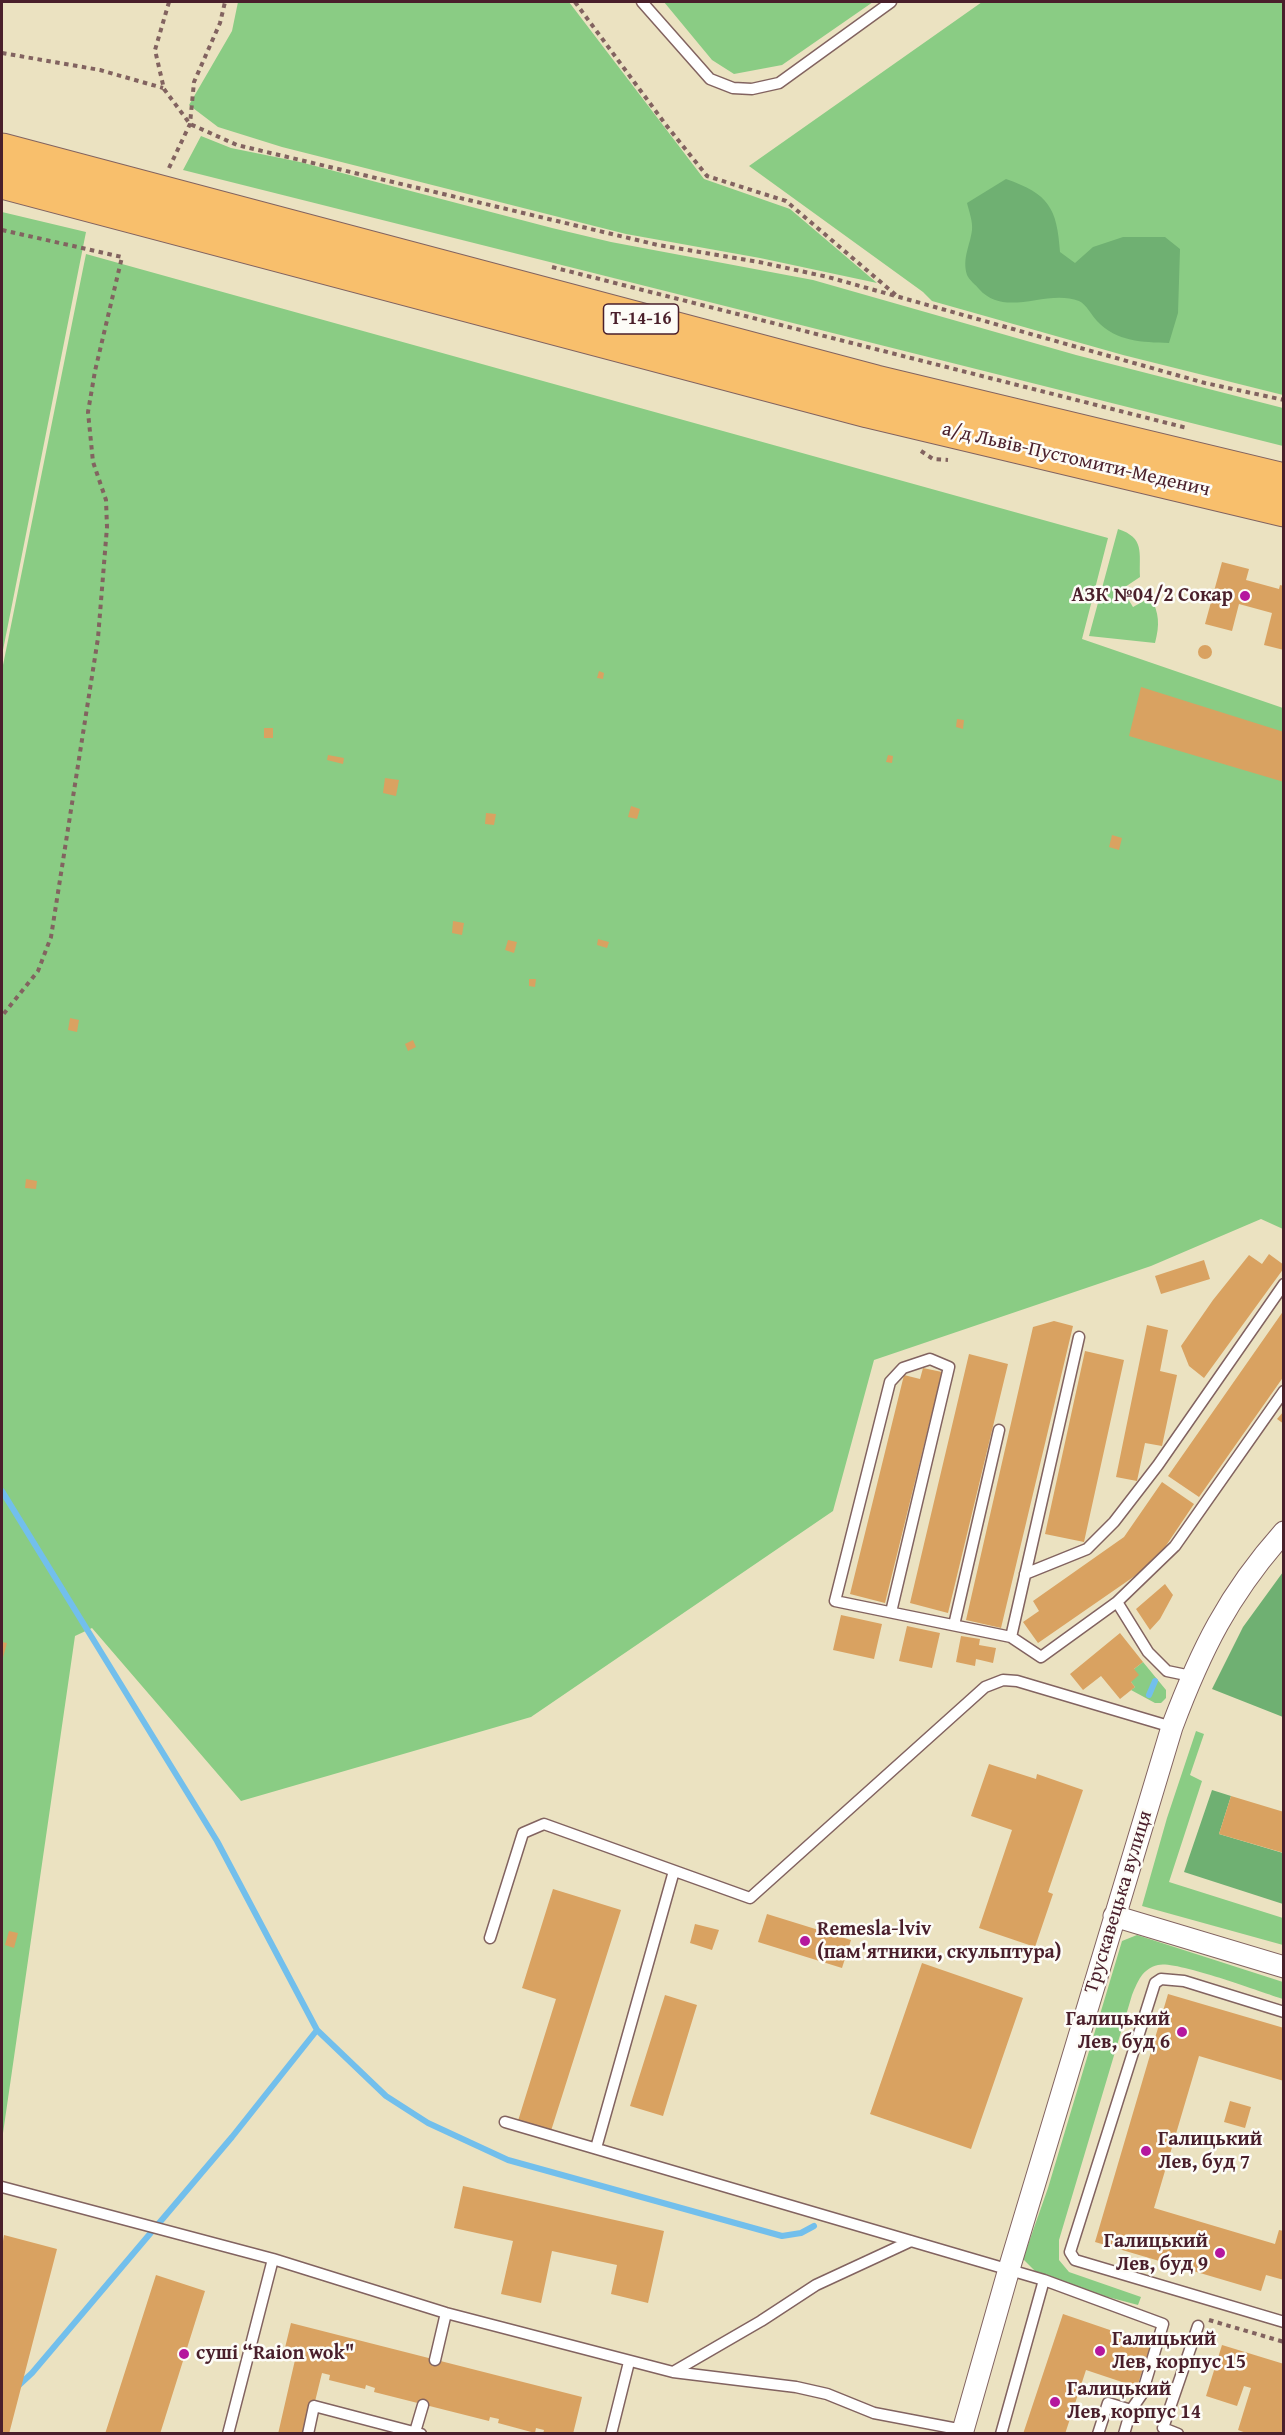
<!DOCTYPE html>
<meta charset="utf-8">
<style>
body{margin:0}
#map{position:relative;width:1285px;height:2435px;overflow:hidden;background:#ebe2c1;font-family:"Gentium Book Plus",serif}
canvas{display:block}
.frame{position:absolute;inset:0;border:3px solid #4a1f2b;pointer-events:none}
</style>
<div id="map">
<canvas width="1285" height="2435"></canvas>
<div class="frame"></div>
</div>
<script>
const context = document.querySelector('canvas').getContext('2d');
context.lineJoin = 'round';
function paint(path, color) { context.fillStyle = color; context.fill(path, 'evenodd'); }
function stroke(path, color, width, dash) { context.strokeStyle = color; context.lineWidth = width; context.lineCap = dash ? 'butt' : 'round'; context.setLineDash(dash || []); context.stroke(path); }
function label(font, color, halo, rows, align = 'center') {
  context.font = font + ' "Gentium Book Plus",serif'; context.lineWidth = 5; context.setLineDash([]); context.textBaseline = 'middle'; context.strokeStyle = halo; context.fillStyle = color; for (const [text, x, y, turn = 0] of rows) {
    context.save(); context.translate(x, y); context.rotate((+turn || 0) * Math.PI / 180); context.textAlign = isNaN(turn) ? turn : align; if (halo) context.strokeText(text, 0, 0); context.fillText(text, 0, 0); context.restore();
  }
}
const green = new Path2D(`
 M238,2H569L704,179L790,209L877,283L760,258L626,234L282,147L218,127L189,105L232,31Z
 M664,2H873L782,65L734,74L712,60Z
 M982,2H1283V395L1123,355L932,301L923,292L749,166Z
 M201,136L231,148L300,162L552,228L611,242L813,280L1076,355L1283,408V446L183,170Z
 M2,212L86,232L2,655Z
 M86,254L1108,538L1082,639L1283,708V1229L1261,1219L1151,1266L874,1360L833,1511L531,1717L241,1801L92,1628L75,1636L2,2140V670Z
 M1118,529C1145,538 1139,552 1140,577L1122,589L1133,607L1151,597C1159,614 1160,624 1155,643L1089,636Z
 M1143,1662L1166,1690V1698L1161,1703H1155L1131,1690L1135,1687L1131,1682L1134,1669Z
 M1196,1731L1204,1734L1190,1775L1202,1781L1169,1882L1283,1918V1945L1142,1906L1167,1818Z
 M1137,1935L1283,1982V1999C1261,1992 1175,1960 1158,1965C1142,1969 1138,1981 1132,1995L1059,2240V2260L1069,2272L1141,2297L1138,2305L1044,2280L1023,2259L1048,2188L1122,1941Z`);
const forest = new Path2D(`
 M1006,179C1049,194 1057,208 1060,252L1075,263L1093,247L1123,237H1165L1180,249L1178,313L1169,343C1142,342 1117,342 1097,321C1092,316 1086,304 1079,301C1046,288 1006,319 979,289C976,285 969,280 967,275C962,258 970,246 972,230C973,222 969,211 967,203Z
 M1283,1572V1717L1212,1689L1243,1627Z
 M1212,1790L1231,1796L1219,1834L1283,1853V1904L1184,1872Z`);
const stream = new Path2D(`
 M2,1491L217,1841L317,2030L386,2096L428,2123L508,2160L782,2236L801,2233L814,2226
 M1149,1695L1155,1681
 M18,2386L32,2373L232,2137L317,2030`);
const building = new Path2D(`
 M1222,562L1249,569L1246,580L1279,589L1280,585L1284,586V650L1264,645L1272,613L1239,604L1232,631L1205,624Z
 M1198 652a7 7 0 1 1 14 0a7 7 0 1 1-14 0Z
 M599,671L604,673L603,679L597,678Z
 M1141,687L1284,732V782L1129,736Z
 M957,719L964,720L963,729L956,727Z
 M264,728H273V738H264Z
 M328,755L344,758L343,764L327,760Z
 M888,755L893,756L892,763L886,762Z
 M385,778L399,780L396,796L383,793Z
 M631,806L640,809L637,819L628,817Z
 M486,813L496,814L494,825L485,824Z
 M1112,835L1122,838L1119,850L1109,847Z
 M453,921L464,923L462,935L452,933Z
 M598,939L609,942L607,948L597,945Z
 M508,940L517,942L514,953L505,950Z
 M529,979H536L535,987L529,986Z
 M70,1018L79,1020L77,1032L68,1030Z
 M413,1040L416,1047L408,1051L405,1044Z
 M26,1179L37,1181L36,1189L25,1188Z
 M1269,1254L1284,1265V1268L1204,1378L1189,1366L1181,1346L1213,1300L1249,1255L1262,1264Z
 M1204,1260L1210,1279L1161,1294L1155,1276Z
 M1284,1310V1376L1199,1497L1168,1476Z
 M1054,1321L1073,1326L1001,1628L966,1620L1033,1327Z
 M1147,1325L1168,1330L1160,1371L1177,1375L1162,1446L1145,1443L1137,1481L1116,1477Z
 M1085,1351L1124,1360L1084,1542L1045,1534Z
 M969,1354L1008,1364L948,1613L910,1603Z
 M923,1368L942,1372L885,1603L850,1594L904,1375L920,1379Z
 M1284,1411V1424L1277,1419Z
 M1162,1482L1194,1504L1155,1562L1038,1643L1023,1622L1039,1611L1033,1601L1124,1537Z
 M1165,1584L1173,1595L1160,1619L1150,1630L1136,1609Z
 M841,1615L882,1624L874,1659L833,1650Z
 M907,1626L940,1633L932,1668L899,1661Z
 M1120,1633L1143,1662L1134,1669L1139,1675L1131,1682L1135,1687L1120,1699L1101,1676L1083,1690L1070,1674Z
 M961,1636L980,1639L979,1645L996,1648L993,1663L976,1659L975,1666L956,1662Z
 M2,1642L7,1643L2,1661Z
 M989,1764L1036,1779L1037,1774L1083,1790L1048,1892L1053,1894L1035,1947L979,1928L1012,1830L971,1816Z
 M1231,1796L1284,1812V1853L1219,1834Z
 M553,1889L621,1910L550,2134L517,2124L556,1999L522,1988Z
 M767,1914L851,1940L842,1968L758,1942Z
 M695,1924L719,1930L712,1950L690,1943Z
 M9,1931L18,1933L14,1948L5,1945Z
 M922,1963L1023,1998L971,2149L870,2114Z
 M1168,1994L1284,2028V2081L1199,2056L1154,2208L1275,2244L1279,2230L1284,2231V2280L1266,2275L1261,2291L1095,2242Z
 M665,1995L697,2005L663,2116L630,2106Z
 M1230,2101L1251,2107L1245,2128L1224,2122Z
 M463,2186L664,2231L648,2303L611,2294L617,2265L552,2251L541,2303L501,2294L513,2241L454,2228Z
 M4,2235L57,2249L9,2434H2V2247Z
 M156,2275L205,2291L160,2434H105Z
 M1063,2314L1151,2344L1137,2387L1086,2370L1065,2434H1023Z
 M291,2323L582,2397L573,2434H543L544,2430L536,2428L535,2433L498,2423L499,2419L490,2417L489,2421L374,2392L375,2388L366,2385L365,2389L329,2380L330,2375L322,2373L307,2434H278L295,2360L283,2356Z
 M1222,2345L1284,2364V2434H1249L1238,2430L1251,2388L1244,2386L1237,2406L1206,2396Z`);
const path = new Path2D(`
 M169,2L155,50L164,89L190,124L237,145L658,245L759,262L828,277L1205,383L1284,400
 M575,2L666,125L707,176L786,201L897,296
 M2,53L100,70L163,88
 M169,168L190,124L194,82L220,23L225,2
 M2,230L122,257L95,371L88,412L93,462L106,500L107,527L98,638L51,937L38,971L2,1016
 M552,267L1187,428
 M921,451L933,459L948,460
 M1209,2320L1284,2342`);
const service = new Path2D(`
 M642,2L710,79L733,88L752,89L779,83L891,2
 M1025,1574L1087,1549L1114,1522L1158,1465L1284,1284
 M1117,1602L1175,1546L1284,1391
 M891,1612L949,1367L930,1359L903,1368L890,1382L835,1601L1011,1637L1041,1657L1117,1602L1148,1652L1167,1671L1191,1676
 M954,1625L999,1430
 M1011,1637L1079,1337
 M490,1938L523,1833L544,1824L750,1898L985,1687L1003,1680L1017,1681L1172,1727
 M1284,2012L1184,1981L1161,1979L1155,1983L1070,2252L1075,2260L1284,2322
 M505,2122L1044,2280
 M596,2148L674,1871
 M2,2187L273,2259
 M435,2360L446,2313
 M673,2372L796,2387L827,2394L874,2413L963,2430
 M415,2432L423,2405
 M228,2434L273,2259L446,2313L673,2372L761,2321L816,2285L911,2241
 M308,2434L314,2406L421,2434
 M611,2434L629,2362
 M1001,2434L1044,2280L1163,2324L1142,2394L1131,2410L1124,2434
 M1098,2434L1108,2403L1131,2410
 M1178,2434L1163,2428L1198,2326`);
const minor = new Path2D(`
 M1114,1916L1284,1967
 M962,2434L1009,2269L1172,1727C1201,1650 1228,1595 1284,1532`);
const primary = new Path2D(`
 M2,150L876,382L1284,480
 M2,182L868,411L1284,510`);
const markers = [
 [1245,596,6,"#b5179e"],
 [805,1941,6,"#b5179e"],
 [1182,2032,6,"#b5179e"],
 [1146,2151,6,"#b5179e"],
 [1220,2253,6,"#b5179e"],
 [1100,2351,6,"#b5179e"],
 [184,2354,6,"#b5179e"],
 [1055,2402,6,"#b5179e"]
];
const shields = [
 [641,319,75]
];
const shieldNames = [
 ["Т-14-16",641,319]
];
const streetNames = [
 ["а/д Львів-Пустомити-Меденич",1076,460,13],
 ["Трускавецька вулиця",1119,1902,-73]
];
const poiNames = [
 ["АЗК №04/2 Сокар",1233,596,"right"],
 ["Remesla-lviv",817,1930],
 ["(пам'ятники, скульптура)",817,1953],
 ["Галицький",1170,2020,"right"],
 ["Лев, буд 6",1170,2043,"right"],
 ["Галицький",1158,2140],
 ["Лев, буд 7",1158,2163],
 ["Галицький",1208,2242,"right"],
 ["Лев, буд 9",1208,2265,"right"],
 ["Галицький",1112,2340],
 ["Лев, корпус 15",1112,2363],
 ["суші “Raion wok\"",196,2354],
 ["Галицький",1067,2390],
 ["Лев, корпус 14",1067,2413]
];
paint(green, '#8acc84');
paint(forest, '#6fb072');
stroke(stream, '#72bfec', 6);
paint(building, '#d9a261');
stroke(service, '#826360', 13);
stroke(minor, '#826360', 23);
stroke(primary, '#826360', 35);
stroke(path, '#826360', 4, [4.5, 4.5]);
stroke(service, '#fff', 10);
stroke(minor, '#fff', 21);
stroke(primary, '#f8bf6c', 33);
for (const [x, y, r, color] of markers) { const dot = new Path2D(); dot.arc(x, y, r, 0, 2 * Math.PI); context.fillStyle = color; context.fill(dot); stroke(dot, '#fdfcf7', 2); }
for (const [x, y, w] of shields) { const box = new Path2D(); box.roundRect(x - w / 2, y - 15, w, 30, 4.5); context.fillStyle = '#fdfcf7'; context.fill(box); stroke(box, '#4a1f2b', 1.5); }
label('bold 18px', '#4a1f2b', null, shieldNames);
label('20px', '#4a1f2b', '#fdfcf7', streetNames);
label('bold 20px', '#4a1f2b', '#fdfcf7', poiNames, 'left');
</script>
